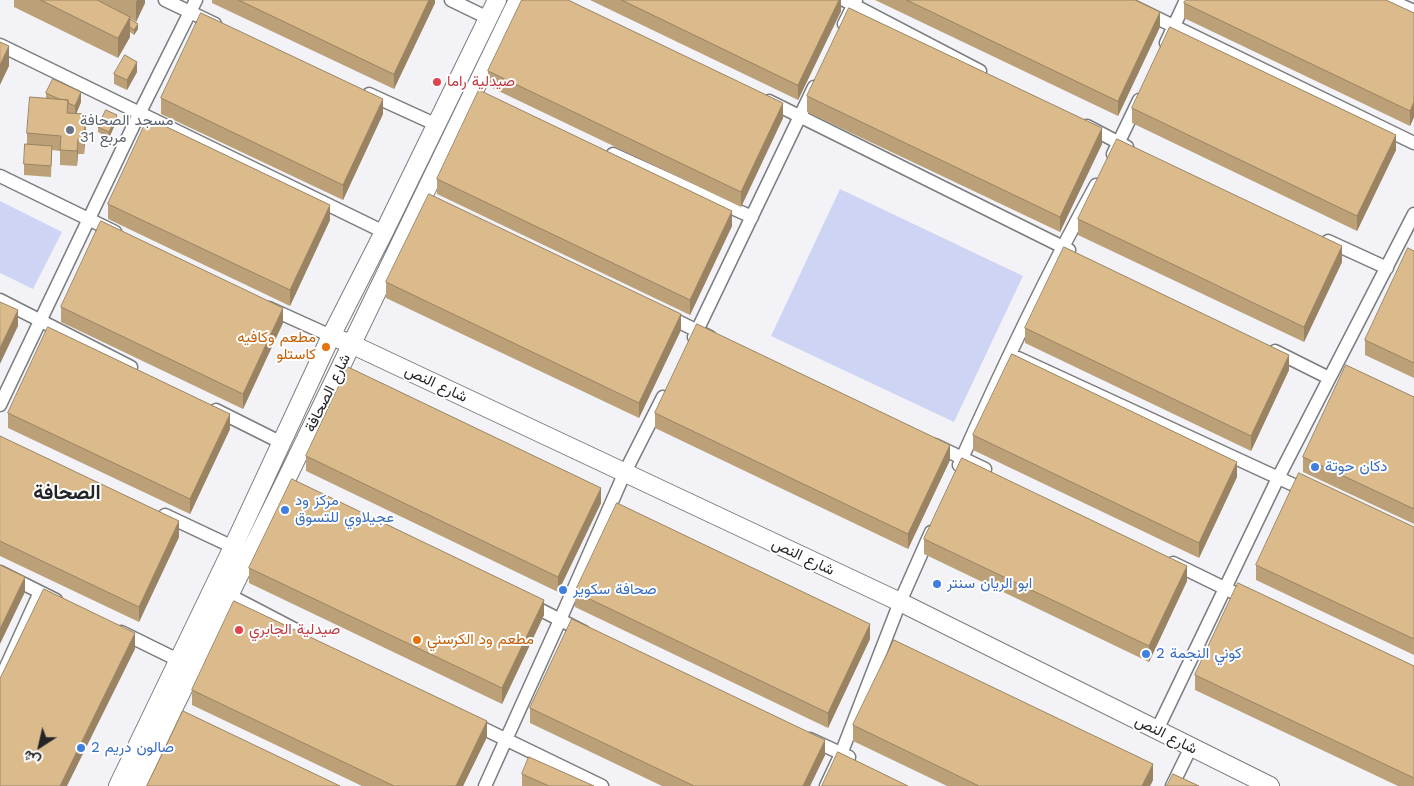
<!DOCTYPE html>
<meta charset="utf-8">
<style>
body{margin:0}
#map{position:relative;width:1414px;height:786px;overflow:hidden;background:#f3f3f7;font-family:"Work Sans",Vazirmatn,sans-serif}
canvas{display:block}
.north{position:absolute;left:15px;top:721px;width:50px;height:50px;-webkit-text-stroke:4px #fff;paint-order:stroke;rotate:215deg;font-size:14px;font-weight:700;line-height:20px;text-align:center;color:#252527}
.north::after{content:'';display:block;margin:auto;width:18px;height:22px;background:#252527;clip-path:polygon(50% 0,100% 100%,50% 72%,0 100%)}
</style>
<div id="map">
<canvas width="1414" height="786"></canvas>
<div class="north">ش</div>
</div>
<script>
const context = document.querySelector('canvas').getContext('2d');
context.lineJoin = 'round';
function paint(path, color) { context.fillStyle = color; context.fill(path, 'evenodd'); }
function stroke(path, color, width, dash) { context.strokeStyle = color; context.lineWidth = width; context.lineCap = dash ? 'butt' : 'round'; context.setLineDash(dash || []); context.stroke(path); }
function label(font, color, halo, rows, align = 'center') {
  context.font = font + ' "Work Sans",Vazirmatn,sans-serif'; context.lineWidth = 4; context.setLineDash([]); context.textBaseline = 'middle'; context.strokeStyle = halo; context.fillStyle = color; for (const [text, x, y, turn = 0] of rows) {
    context.save(); context.translate(x, y); context.rotate((+turn || 0) * Math.PI / 180); context.textAlign = isNaN(turn) ? turn : align; if (halo) context.strokeText(text, 0, 0); context.fillText(text, 0, 0); context.restore();
  }
}
const green = new Path2D(`
 M840,189L1023,276L954,422L771,336Z
 M0,201L62,232L33,289L0,273Z`);
const street = new Path2D(`
 M165,0L215,24
 M451,0L488,18
 M844,0L980,71
 M1120,0L1414,143
 M1389,0L1414,11
 M844,24L856,0
 M1166,43L1186,0
 M0,45L384,232
 M369,94L437,125
 M769,101L1069,250
 M1087,126L1127,147
 M613,154L752,217
 M1113,154L1139,100
 M0,176L115,232
 M1328,241L1387,268
 M0,300L131,367
 M269,308L331,336
 M667,316L710,337
 M694,337L814,87
 M1275,351L1329,378
 M1018,358L1309,492
 M0,405L140,112L196,0
 M216,410L282,443
 M935,445L985,469
 M959,465C1001,370 1046,276 1096,185
 M165,515L233,547
 M1173,563L1249,600
 M0,572L56,600
 M229,595L298,631
 M531,605L584,632
 M121,632L178,660
 M0,680L40,592
 M472,723L602,786
 M1157,730L1278,478L1414,214
 M810,739L849,757
 M485,786L560,620L625,472L663,397
 M826,786L841,754L900,602L931,532
 M1172,786L1191,747`);
const secondary = new Path2D(`
 M331,336L351,344L900,602L1270,786
 M118,786L233,547L331,336L384,232L497,0
 M137,786L174,707L286,480L518,0`);
const wall = new Path2D(`
 M14,0H145V3L136,22L130,18L138,29L134,35L130,32V37L118,58L14,7Z
 M212,0H435V3L394,89L212,3Z
 M590,0H841V11L798,100Z
 M875,0H1135L1160,27L1118,116Z
 M1184,3L1414,13V117L1410,126L1184,18Z
 M488,71L783,118L741,207L488,86Z
 M137,72L127,90L114,84V74Z
 M46,93L81,102L76,114L86,130L84,154H78L77,166L60,165V151L52,150L51,177L24,175V164L27,144V133L46,98Z
 M807,96L1102,144L1060,232L807,112Z
 M161,98L383,114L343,200L161,114Z
 M1132,108L1396,150L1357,231L1132,123Z
 M117,120L109,138L98,132V127Z
 M437,179L732,226L690,315L437,194Z
 M108,204L330,220L290,306L108,219Z
 M1078,219L1342,262L1304,342L1078,235Z
 M1414,251V378L1365,355V340Z
 M386,282L681,330L639,418L386,298Z
 M61,307L283,323L243,409L61,322Z
 M1025,328L1289,370L1251,451L1025,343Z
 M1414,397V524L1303,472V457Z
 M8,413L230,429L190,514L8,428Z
 M655,413L950,460L908,549L655,428Z
 M973,435L1237,477L1199,558L973,450Z
 M0,436L179,537L139,622L0,556Z
 M306,456L601,503L558,592L306,471Z
 M1414,527V655L1256,580V565Z
 M924,539L1187,581L1149,662L924,554Z
 M249,568L544,615L502,704L249,583Z
 M575,592L870,639L828,728L575,607Z
 M1414,666V786H1398L1195,690V675Z
 M192,690L487,737L463,786H362L192,705Z
 M530,708L825,755L810,786H662L530,723Z
 M853,725L1153,780L1150,786H947L853,741Z
 M522,774L594,786H522Z`);
const shadedWall = new Path2D(`
 M137,0H145V3L136,22V2Z
 M429,0H435V3L394,89V74Z
 M839,0H841V11L798,100V85Z
 M1160,12V27L1118,116V101Z
 M130,17V37L118,58V38Z
 M138,24V29L134,35V30Z
 M9,46V66L0,85V65Z
 M137,62V72L127,90V80Z
 M81,92V102L75,117V106Z
 M383,99V114L343,200V185Z
 M1414,102V117L1410,126V111Z
 M783,103V118L741,207V192Z
 M86,114V130L84,154V139Z
 M117,115V120L109,138V132Z
 M1102,128V144L1060,232V217Z
 M1396,135V150L1357,231V216Z
 M78,139V154L77,166V151Z
 M330,205V220L290,306V290Z
 M732,211V226L690,315V300Z
 M1342,246V262L1304,342V327Z
 M283,308V323L243,409V394Z
 M18,310V326L0,364V348Z
 M681,314V330L639,418V403Z
 M1289,355V370L1251,451V436Z
 M230,414V429L190,514V499Z
 M950,445V460L908,549V534Z
 M1237,462V477L1199,558V543Z
 M601,488V503L558,592V577Z
 M179,521V537L139,622V607Z
 M1187,566V581L1149,662V646Z
 M25,577V592L0,644V629Z
 M544,600V615L502,704V688Z
 M870,624V639L828,728V713Z
 M135,633V649L67,786H60Z
 M487,721V737L463,786H456Z
 M825,740V755L810,786H803Z
 M1153,764V780L1150,786H1142Z`);
const building = new Path2D(`
 M41,0H97L130,17L118,38Z
 M239,0H429L394,74Z
 M522,0H568L783,103L741,192L488,71Z
 M622,0H839L798,85Z
 M907,0H1135L1160,12L1118,101Z
 M1186,0H1386L1414,13V102L1410,111L1184,3Z
 M849,8L1102,128L1060,217L807,96Z
 M201,13L383,99L343,185L161,98Z
 M130,19L138,24L134,30L130,27Z
 M1170,27L1396,135L1357,216L1132,108Z
 M0,42L9,46L0,65Z
 M125,55L137,62L127,80L114,74Z
 M53,79L81,92L75,106L68,103V100L59,99L46,93Z
 M479,90L732,211L690,300L437,179Z
 M30,97L68,100L67,113L86,114L84,139H78L77,151L60,150L61,136L27,133Z
 M106,110L117,115L109,132L98,127Z
 M148,118L330,205L290,290L108,204Z
 M1117,139L1342,246L1304,327L1078,219Z
 M25,144L52,146L51,166L24,164Z
 M429,194L681,314L639,403L386,282Z
 M101,221L283,308L243,394L61,307Z
 M1064,247L1289,355L1251,436L1025,328Z
 M1408,248L1414,251V363L1365,340Z
 M0,302L18,310L0,348Z
 M697,324L950,445L908,534L655,413Z
 M48,327L230,414L190,499L8,413Z
 M1012,354L1237,462L1199,543L973,435Z
 M1346,365L1414,397V509L1303,457Z
 M348,367L601,488L558,577L306,456Z
 M0,436L179,521L139,607L0,541Z
 M962,458L1187,566L1149,646L924,539Z
 M1299,473L1414,527V639L1256,565Z
 M292,479L544,600L502,688L249,568Z
 M617,503L870,624L828,713L575,592Z
 M0,565L25,577L0,629Z
 M1238,583L1414,666V778L1195,675Z
 M44,589L135,633L60,786H0V679Z
 M234,601L487,721L456,786H394L192,690Z
 M572,619L825,740L803,786H694L530,708Z
 M894,640L1153,764L1142,786H979L853,725Z
 M183,711L340,786H147Z
 M838,752L908,786H822Z
 M529,757L594,786H549L522,774Z
 M1173,774L1199,786H1167Z`);
const markers = [
 [437,82,5,"#e0444e"],
 [70,130,5,"#6b7280"],
 [326,347,5,"#e8710a"],
 [1315,467,5,"#3f7fe0"],
 [285,510,5,"#3f7fe0"],
 [937,584,5,"#3f7fe0"],
 [563,590,5,"#3f7fe0"],
 [239,630,5,"#e0444e"],
 [417,640,5,"#e8710a"],
 [1146,654,5,"#3f7fe0"],
 [81,748,5,"#3f7fe0"]
];
const healthNames = [
 ["صيدلية راما",447,82],
 ["صيدلية الجابري",249,630]
];
const worshipNames = [
 ["مسجد الصحافة",80,121],
 ["مربع 31",80,138]
];
const foodNames = [
 ["مطعم وكافيه",316,338],
 ["كاستلو",316,355],
 ["مطعم ود الكرسني",427,640,"left"]
];
const streetNames = [
 ["شارع النص",436,384,25],
 ["شارع الصحافة",328,393,-64],
 ["شارع النص",803,557,25],
 ["شارع النص",1166,735,27]
];
const shopNames = [
 ["دكان حوتة",1325,467],
 ["مركز ود",295,501],
 ["عجيلاوي للتسوق",295,518],
 ["ابو الريان سنتر",947,584],
 ["صحافة سكوير",573,590],
 ["كوني النجمة 2",1156,654],
 ["صالون دريم 2",91,748]
];
const districtNames = [
 ["الصحافة",67,493]
];
paint(green, '#ced4f3');
stroke(street, '#7b7c7f', 15);
stroke(secondary, '#7b7c7f', 20);
stroke(street, '#fff', 12);
stroke(secondary, '#fff', 18);
paint(wall, '#bca178');
paint(shadedWall, '#998362');
paint(building, '#dbbb8c');
stroke(building, '#998362', 1);
for (const [x, y, r, color] of markers) { const dot = new Path2D(); dot.arc(x, y, r, 0, 2 * Math.PI); context.fillStyle = color; context.fill(dot); stroke(dot, '#fff', 2); }
label('15px', '#be3a42', '#fff', healthNames, 'left');
label('15px', '#5b616d', '#fff', worshipNames, 'left');
label('15px', '#c56008', '#fff', foodNames, 'right');
label('15px', '#252527', '#fff', streetNames);
label('15px', '#366cbe', '#fff', shopNames, 'left');
label('bold 20px', '#252527', '#fff', districtNames);
</script>
